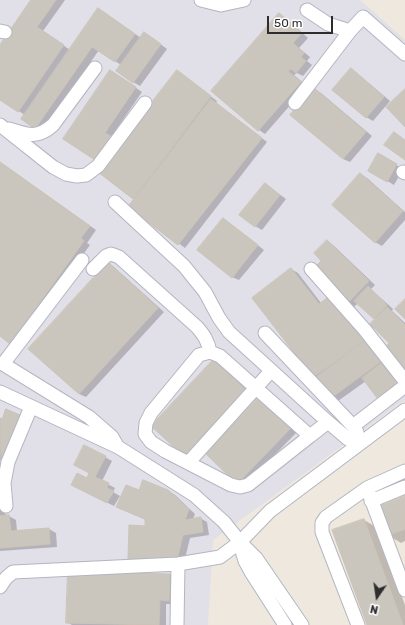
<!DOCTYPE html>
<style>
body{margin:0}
#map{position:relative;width:405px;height:625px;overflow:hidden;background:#efe8df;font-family:Rubik,sans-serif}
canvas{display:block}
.north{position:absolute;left:357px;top:577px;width:40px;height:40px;-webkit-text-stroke:3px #fff;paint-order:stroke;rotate:193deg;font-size:11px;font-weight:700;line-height:16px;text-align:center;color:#2d2d2d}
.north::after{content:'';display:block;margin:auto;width:14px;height:18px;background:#2d2d2d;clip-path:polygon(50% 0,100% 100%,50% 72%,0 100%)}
.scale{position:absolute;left:267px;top:16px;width:66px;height:18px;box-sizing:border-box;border:2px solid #2d2d2d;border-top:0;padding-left:5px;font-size:12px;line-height:14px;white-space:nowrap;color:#2d2d2d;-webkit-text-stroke:3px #fff;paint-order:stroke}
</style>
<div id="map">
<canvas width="405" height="625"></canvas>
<div class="north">N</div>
<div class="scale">50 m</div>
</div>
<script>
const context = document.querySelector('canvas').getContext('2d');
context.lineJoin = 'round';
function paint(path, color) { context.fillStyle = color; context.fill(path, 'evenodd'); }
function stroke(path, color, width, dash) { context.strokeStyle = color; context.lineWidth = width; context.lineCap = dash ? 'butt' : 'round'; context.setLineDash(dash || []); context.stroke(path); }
const industrial = new Path2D(`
 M0,0H360L405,40V400L213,540L208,625H0Z`);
const shadow = new Path2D(`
 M32,0H65L43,31L70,50L105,13L141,38L151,37L167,49L140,86L133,82L121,65L99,50L42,132L36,128L25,115L0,99V47Z
 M279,15L286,18L308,38L299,48L310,57L307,61L312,65L303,76L297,73L294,75L307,86L265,134L259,130L213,91Z
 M351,70L357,73L390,101L373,121L366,117Z
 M117,75L142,92L111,137L121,144L183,75L217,101L216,103L267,142L185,248L129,207L135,199L98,161Z
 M314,89L321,93L372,136L350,162L343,159Z
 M379,155L403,169L394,185L369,170Z
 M0,162L96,230L87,243L90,245L17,347L0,335Z
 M360,174L367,178L405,212V220L382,246L375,242Z
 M265,184L286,199L262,230L255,226Z
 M224,219L264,250L239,280L232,277Z
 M327,241L333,245L375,285L371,289L393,309L392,311L405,323V372L391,343L376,319L358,303L354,307L348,303L323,261Z
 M108,264L114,267L164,312L86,397L79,394Z
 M291,269L298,273L321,303L335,302L387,366L338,401L332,397L319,379L314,376Z
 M213,361L219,365L254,396L194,461Z
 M259,398L297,432L244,486L237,483Z
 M6,410L26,420L7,463L0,460V419L2,420Z
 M105,457L112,461L102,481L115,488L113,492L120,496L114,506L78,488Z
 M168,491L175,495L195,514L193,519L200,518L207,522L209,535L190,538L184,563L136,562L129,558L146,527V520L117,507L139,492Z
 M405,497V541L401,543L388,535Z
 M0,506L5,509L6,517L9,516L16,520L17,531L49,529L56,533L57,547L0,551Z
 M364,520L376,527L405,605V625H368Z
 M69,572L170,575L177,579L176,604H166V625H72L67,622Z`);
const building = new Path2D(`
 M31,0H56L37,27L64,45L18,112L0,100V45Z
 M98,8L135,34L115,62L92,47L35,129L21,119Z
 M279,13L302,33L293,43L304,53L301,57L306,61L296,73L291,69L288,71L301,82L258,131L211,91Z
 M144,32L161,44L133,83L116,71Z
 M351,68L384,97L366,118L332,90Z
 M110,70L136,87L105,133L114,138L98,162L63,139Z
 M177,70L211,96L133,199L98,172Z
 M314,88L366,132L343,159L290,115Z
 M405,89V127L386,107Z
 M211,99L262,138L178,245L128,207Z
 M394,132L405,140V160L384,145Z
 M378,153L397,164L387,182L368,171Z
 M0,162L90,226L81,238L84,241L10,344L0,336Z
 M360,173L403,211L375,243L332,205Z
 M265,183L280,195L255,227L239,215Z
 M223,218L258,245L232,278L197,250Z
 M327,240L369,281L347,304L312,270L321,261L314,253Z
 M108,262L158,308L79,394L28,349Z
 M291,268L319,304L328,297L364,341L313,377L252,298Z
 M368,286L387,305L374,319L354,301Z
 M405,299V319L395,309Z
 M387,307L405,325V374L382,350L389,343L370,324Z
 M367,339L383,360L331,398L316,377Z
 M213,360L248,392L186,458L151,426Z
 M383,362L399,383L378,399L362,378Z
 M259,397L291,428L237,484L205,453Z
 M6,409L20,415L1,460L0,418L2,419Z
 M84,445L106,456L95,477L109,483L107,488L114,491L107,503L71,485L77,473L87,478L89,473L74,465Z
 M143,480L168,490L189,509L185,520L201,517L203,532L183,535L177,560L168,562L128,559L129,525L145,526V519L116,507L126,485L139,490Z
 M405,496V529L387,536L376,508Z
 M9,515L11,531L49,528L50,544L0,548V516Z
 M364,519L403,625H367L332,530Z
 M68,571L170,574L169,601L160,600L159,625L66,623Z`);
const minor = new Path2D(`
 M201,0L221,5L244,0
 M307,10L328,24L350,31
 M0,31L5,32
 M295,103L350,31L363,17L405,54
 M0,125L53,167L66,174L77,176L86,175L98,166L145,103
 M9,129C28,135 37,139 53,125L95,68
 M403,172L405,173
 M115,202L184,266L205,292L219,318L229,332L328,422L348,439H356
 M82,260L3,364L89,417L112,437L116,444
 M93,269L106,256L111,254L119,257L197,327C204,335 208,341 210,352
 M311,269L365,330L405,381
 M265,333L353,426L357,432L356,439L360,443
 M0,392L118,447L194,495L224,522L240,542L256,558L302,625
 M353,426L405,386
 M310,436L248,485L240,487L231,485L165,451L151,442L145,434L146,423L151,413L199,355L210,352L220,356L310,436L328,422
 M188,463L271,371
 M367,488L405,590
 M371,501L405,487
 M6,506L4,483L8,462L31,407
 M240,544L245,561L251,572L285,625
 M0,587L6,578L13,572L178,564L220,557L240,542L270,511L405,410
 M177,625L178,564
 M358,625L322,532V523L326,517L367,488L405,471`);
paint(industrial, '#e1dfe7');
paint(shadow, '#0003');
paint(building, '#cbc6bd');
stroke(building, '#cbc4b8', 1);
stroke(minor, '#b3b6c1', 15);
stroke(minor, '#fff', 13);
</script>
